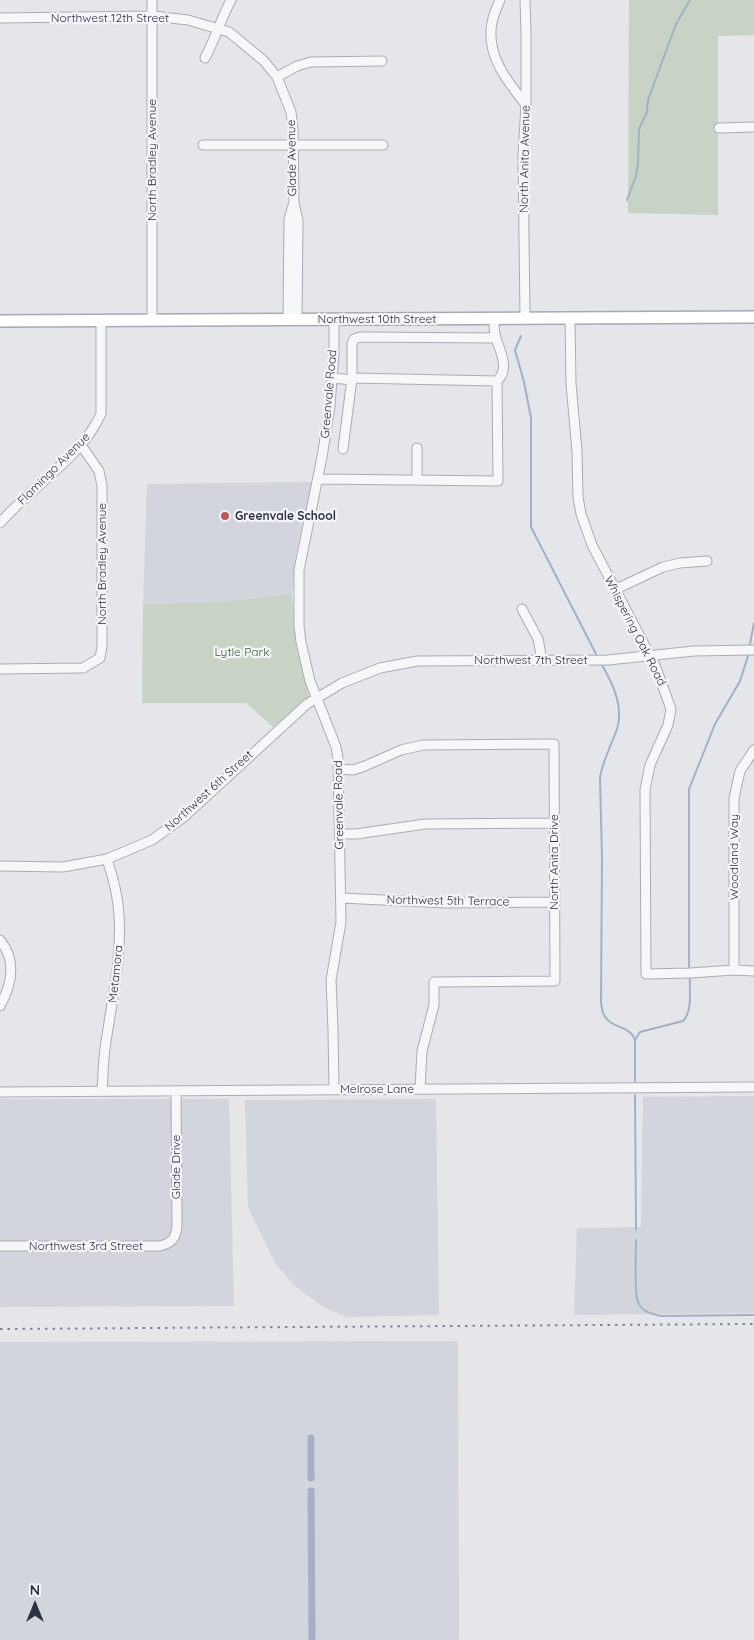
<!DOCTYPE html>
<style>
body{margin:0}
#map{position:relative;width:754px;height:1640px;overflow:hidden;background:#e4e6ea;font-family:Quicksand,sans-serif}
canvas{display:block}
.north{position:absolute;left:10px;top:1580px;width:50px;height:50px;-webkit-text-stroke:4px #f4f5f8;paint-order:stroke;rotate:0deg;font-size:14px;font-weight:700;line-height:20px;text-align:center;color:#2d3241}
.north::after{content:'';display:block;margin:auto;width:18px;height:22px;background:#2d3241;clip-path:polygon(50% 0,100% 100%,50% 72%,0 100%)}
</style>
<div id="map">
<canvas width="754" height="1640"></canvas>
<div class="north">N</div>
</div>
<script>
const context = document.querySelector('canvas').getContext('2d');
context.lineJoin = 'round';
function paint(path, color) { context.fillStyle = color; context.fill(path, 'evenodd'); }
function stroke(path, color, width, dash) { context.strokeStyle = color; context.lineWidth = width; context.lineCap = dash ? 'butt' : 'round'; context.setLineDash(dash || []); context.stroke(path); }
function label(font, color, halo, rows, align = 'center') {
  context.font = font + ' Quicksand,sans-serif'; context.lineWidth = 4.5; context.setLineDash([]); context.textBaseline = 'middle'; context.strokeStyle = halo; context.fillStyle = color; for (const [text, x, y, turn = 0] of rows) {
    context.save(); context.translate(x, y); context.rotate((+turn || 0) * Math.PI / 180); context.textAlign = isNaN(turn) ? turn : align; if (halo) context.strokeText(text, 0, 0); context.fillText(text, 0, 0); context.restore();
  }
}
const built = new Path2D(`
 M312,482L297,549L292,594L223,602L143,604L147,484Z
 M754,1096V1313L574,1315L577,1228L641,1227L643,1097Z
 M0,1099H229L234,1306L0,1307Z
 M436,1099L439,1315L346,1317L322,1306L295,1286L275,1263L248,1207L245,1100Z
 M458,1341L459,1640H0V1342Z`);
const green = new Path2D(`
 M629,0H754V35L718,36V215L628,213Z
 M292,594L296,645L309,697L273,727L246,703H142L143,604L223,602Z`);
const stream = new Path2D(`
 M627,200L636,176L638,163L639,129L647,112L648,100L676,24L690,0
 M521,336L515,350L524,382L531,418V527L596,654
 M750,644L754,623
 M602,665C613,684 624,707 617,729C611,746 603,760 600,777L602,859L601,1003C602,1007 602,1012 604,1015C611,1029 630,1025 635,1040V1081
 M689,967V789L715,724L740,681L748,656
 M635,1040L640,1032L683,1021C693,1010 689,992 690,979
 M635,1095L636,1230
 M636,1240C636,1252 634,1294 638,1302C642,1312 652,1314 661,1316L754,1315`);
const canal = new Path2D(`
 M311,1438V1478
 M311,1491L312,1640`);
const minor = new Path2D(`
 M500,0C496,9 491,20 491,30C489,60 509,83 526,105
 M525,0L526,34V105L523,155L525,319
 M0,18L153,16L188,20L229,32L264,61L277,77L291,112L293,130L294,202L289,219L288,319
 M205,58C215,39 221,19 231,0
 M277,77L297,66L311,62L382,61
 M719,128L754,127
 M203,145H383
 M294,203L298,220L297,319
 M570,318L571,384L577,451L578,497L581,514L592,545L655,665L671,709L668,725L650,765L645,790L646,974L690,973L734,970L754,971
 M494,319C494,324 494,330 495,335C499,350 511,368 497,381L352,378V344L354,339L360,337L496,338
 M152,320V0
 M333,378L352,380
 M417,448V480
 M343,449L352,378
 M318,479L498,481L497,381
 M0,523C31,487 81,458 101,414V320
 M614,590L663,567L680,563L707,561
 M522,609L538,639L542,660
 M0,669L83,668L100,658L102,647V486L99,471L81,445
 M339,769L353,770L365,766L401,750L423,745L554,744L555,981L434,982V1005L422,1051L420,1089
 M340,834H356L425,824L554,823
 M0,866L63,867L107,859L152,840L185,816L307,704L342,683L380,668L417,661L608,660L694,651L754,650
 M341,898L447,903L554,902
 M0,940C17,961 12,984 0,1006
 M734,970V798L740,771L754,750
 M334,1089L333,1029L331,980L341,922L338,758L336,747L310,681L301,642L299,626V570L322,457L330,406L334,353V319
 M102,1091C103,1077 103,1063 105,1049C111,1004 122,960 119,915C118,896 113,877 107,859
 M0,1092L754,1087
 M0,1246H160C172,1243 176,1238 177,1226L176,1091`);
const major = new Path2D(`
 M0,321L754,317`);
const rail = new Path2D(`
 M0,1329L754,1324`);
const markers = [
 [225,516,5,"#c1575a"]
];
const streetNames = [
 ["Northwest 12th Street",110,18],
 ["Glade Avenue",292,158,-91],
 ["North Anita Avenue",525,159,-89],
 ["North Bradley Avenue",152,160,-90],
 ["Northwest 10th Street",377,319],
 ["Greenvale Road",329,394,-85],
 ["Flamingo Avenue",54,469,-45],
 ["North Bradley Avenue",102,564,-90],
 ["Whispering Oak Road",635,631,63],
 ["Northwest 7th Street",531,660],
 ["Northwest 6th Street",209,791,-42],
 ["Greenvale Road",339,805,-91],
 ["Woodland Way",734,857,-90],
 ["North Anita Drive",554,862,-90],
 ["Northwest 5th Terrace",448,901,1],
 ["Metamora",116,974,-84],
 ["Melrose Lane",377,1089],
 ["Glade Drive",176,1167,-90],
 ["Northwest 3rd Street",86,1246]
];
const poiNames = [
 ["Greenvale School",235,516]
];
const parkNames = [
 ["Lytle Park",242,652]
];
paint(built, '#d2d5dc');
paint(green, '#c8d3c6');
stroke(stream, '#a3b0c6', 2);
stroke(canal, '#a3b0c6', 7);
stroke(minor, '#a9acb4', 11);
stroke(major, '#a5a9b5', 14);
stroke(minor, '#f6f7f9', 9);
stroke(major, '#fff', 11);
stroke(rail, '#7f8492', 2, [2.5, 5]);
for (const [x, y, r, color] of markers) { const dot = new Path2D(); dot.arc(x, y, r, 0, 2 * Math.PI); context.fillStyle = color; context.fill(dot); stroke(dot, '#f4f5f8', 2); }
label('12px', '#2d3241', '#f4f5f8', streetNames);
label('bold 12px', '#2d3241', '#f4f5f8', poiNames, 'left');
label('12px', '#3e5b3c', '#f4f5f8', parkNames);
</script>
